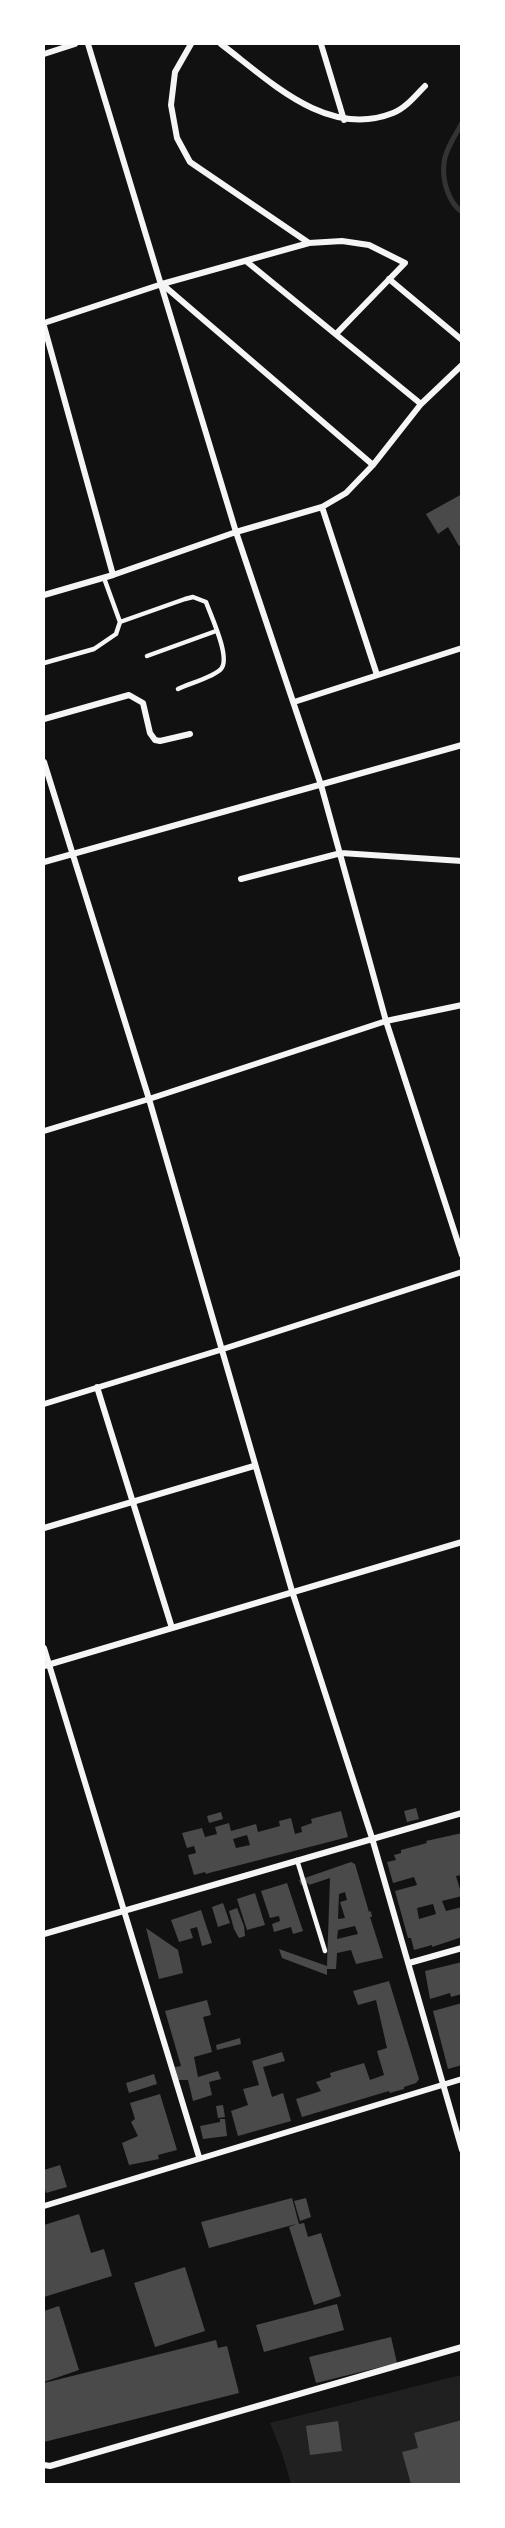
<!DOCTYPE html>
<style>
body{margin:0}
#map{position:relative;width:505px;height:2528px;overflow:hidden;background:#111;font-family:"Asap Condensed",sans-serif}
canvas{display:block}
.frame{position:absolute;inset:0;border:45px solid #fff;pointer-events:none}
</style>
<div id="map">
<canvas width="505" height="2528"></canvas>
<div class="frame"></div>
</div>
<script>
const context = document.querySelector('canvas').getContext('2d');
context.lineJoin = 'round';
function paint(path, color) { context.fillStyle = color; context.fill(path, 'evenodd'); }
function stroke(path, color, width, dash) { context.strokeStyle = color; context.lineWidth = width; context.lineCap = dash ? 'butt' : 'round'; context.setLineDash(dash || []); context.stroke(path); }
const green = new Path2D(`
 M461,2375V2484H291L282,2453L270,2423Z`);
const stream = new Path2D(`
 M462,123C456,134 445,150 444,163C442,180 448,202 462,212`);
const building = new Path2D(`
 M462,494V544L459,546L448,527L438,534L426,514Z
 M416,1808L419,1819L407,1822L404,1811Z
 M341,1811L348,1837L209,1873L206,1874L205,1872L194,1875L188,1855L196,1853L194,1846L187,1848L182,1833L202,1828L205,1837L217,1834L215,1827L229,1823L231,1831L256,1824L258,1832L280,1826L279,1821L291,1818L295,1834L302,1832L301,1827L312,1823L311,1819ZM247,1835L250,1845L236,1848L233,1839Z
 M221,1812L223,1819L209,1823L207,1816Z
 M462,1833V1875L456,1876L462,1896L442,1901L446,1911L462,1907V1937L432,1947V1945L414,1950L411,1938H408L395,1891L417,1885L414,1877L393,1883L387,1862L396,1860L394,1855L401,1853V1850L427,1843L426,1841ZM433,1904L436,1914L419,1919L417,1908Z
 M351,1862L355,1864L369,1912L371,1911L372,1917H370L383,1958L356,1964L351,1950L337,1953L336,1969H327V1975L282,1958L279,1949L327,1966L330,1878L309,1885L308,1883L301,1885L299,1880ZM345,1892L347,1900L340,1902L345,1918L338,1919L339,1894ZM355,1926L358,1934L337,1939L338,1930Z
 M287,1883L303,1931L293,1934L291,1927L274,1932L272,1924L280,1921L279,1916L270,1918L261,1891Z
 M255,1893L265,1925L247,1930L237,1899Z
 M223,1903L230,1923L218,1927L212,1907Z
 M237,1908L244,1926L245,1936L239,1938L234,1929L229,1911Z
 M201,1910L212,1943L202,1946L197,1927L190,1929L193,1938L179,1942L171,1920Z
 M146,1928L178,1950L183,1973L159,1979Z
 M462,1962V1994L451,1997L450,1993L430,1999L425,1971Z
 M389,1981L419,2079L416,2083L404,2087V2089L390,2093L389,2091L302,2117L296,2099L321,2091L316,2082L331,2077L330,2073L364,2063L370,2080L384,2075L377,2051L387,2048L376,2000L358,2005L353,1991Z
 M207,2000L211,2015L203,2017L212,2052L194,2057L198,2077L218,2071L221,2079L209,2082L212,2095L193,2101L188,2080H178L175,2067L181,2066L165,2011Z
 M462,2003V2065L448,2069L433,2011Z
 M240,2038L241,2044L217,2050L216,2045Z
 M282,2052L285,2061L263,2067L272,2097L283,2093L291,2121L238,2136L231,2111L248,2105L243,2089L259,2085L252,2061Z
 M154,2074L157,2084L129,2093L126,2083Z
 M160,2094L177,2150L158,2155L159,2159L129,2165L122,2143L138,2136L131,2122L135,2119L130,2103Z
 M223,2105L225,2117L218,2118L216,2106Z
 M220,2119H225L227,2136L203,2139L200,2126L220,2122Z
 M60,2165L67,2187L46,2193L44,2185V2170Z
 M292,2198L299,2224L304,2223L308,2237L321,2233L341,2296L314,2305L289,2227L296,2224L209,2248L201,2222Z
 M306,2198L311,2217L300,2221L294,2201Z
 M79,2214L91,2253L104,2249L112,2276L44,2297V2225Z
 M185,2267L205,2331L155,2347L134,2283Z
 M337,2304L344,2330L264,2352L256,2325Z
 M59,2306L79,2370L44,2382V2311Z
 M391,2337L397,2363L316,2383L309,2357Z
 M216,2340L218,2348L227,2346L239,2393L44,2442V2383Z
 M462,2420V2484H411L402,2452L418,2448L414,2433Z
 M338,2421L342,2451L310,2455L306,2426Z`);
const service = new Path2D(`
 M120,622L185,599L193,597L206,602C211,616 231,658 221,669C214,677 188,684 178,689
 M147,656L216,631
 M44,663L94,649L116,634L120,622L104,578
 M297,1860L325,1951`);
const minor = new Path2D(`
 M88,44L236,532L321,785L386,1021L462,1255
 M191,44L175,72L171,105L177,138L190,162L309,243
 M221,44C270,81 327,139 393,113C406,108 416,95 425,86
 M321,44L344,120
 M44,54L75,44
 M246,261L421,404
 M389,279L462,340
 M162,284L373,465
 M44,323L162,284L309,243L342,241L369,245L405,263L336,334
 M44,326L113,575
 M322,507L377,675
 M44,595L113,575L236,532L322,507L346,493L373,465L421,404L462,365
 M294,702L462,648
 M44,719L129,695L143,703L150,733L155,740L160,741L190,734
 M44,762L149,1099L292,1591L372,1838L462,2150
 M44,862L462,745
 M241,879L341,853L462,861
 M44,1131L149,1099L386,1021L462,1005
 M97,1387L172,1628
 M44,1404L220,1350L462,1272
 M44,1528L254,1466
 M44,1648L199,2157
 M44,1666L462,1542
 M44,1934L462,1813
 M409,1963L462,1948
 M44,2206L462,2079
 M44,2465L50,2466L462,2347`);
paint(green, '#202020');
stroke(stream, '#333', 5);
paint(building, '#4a4a4a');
stroke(service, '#f5f5f5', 4.5);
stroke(minor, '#f5f5f5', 6);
</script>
